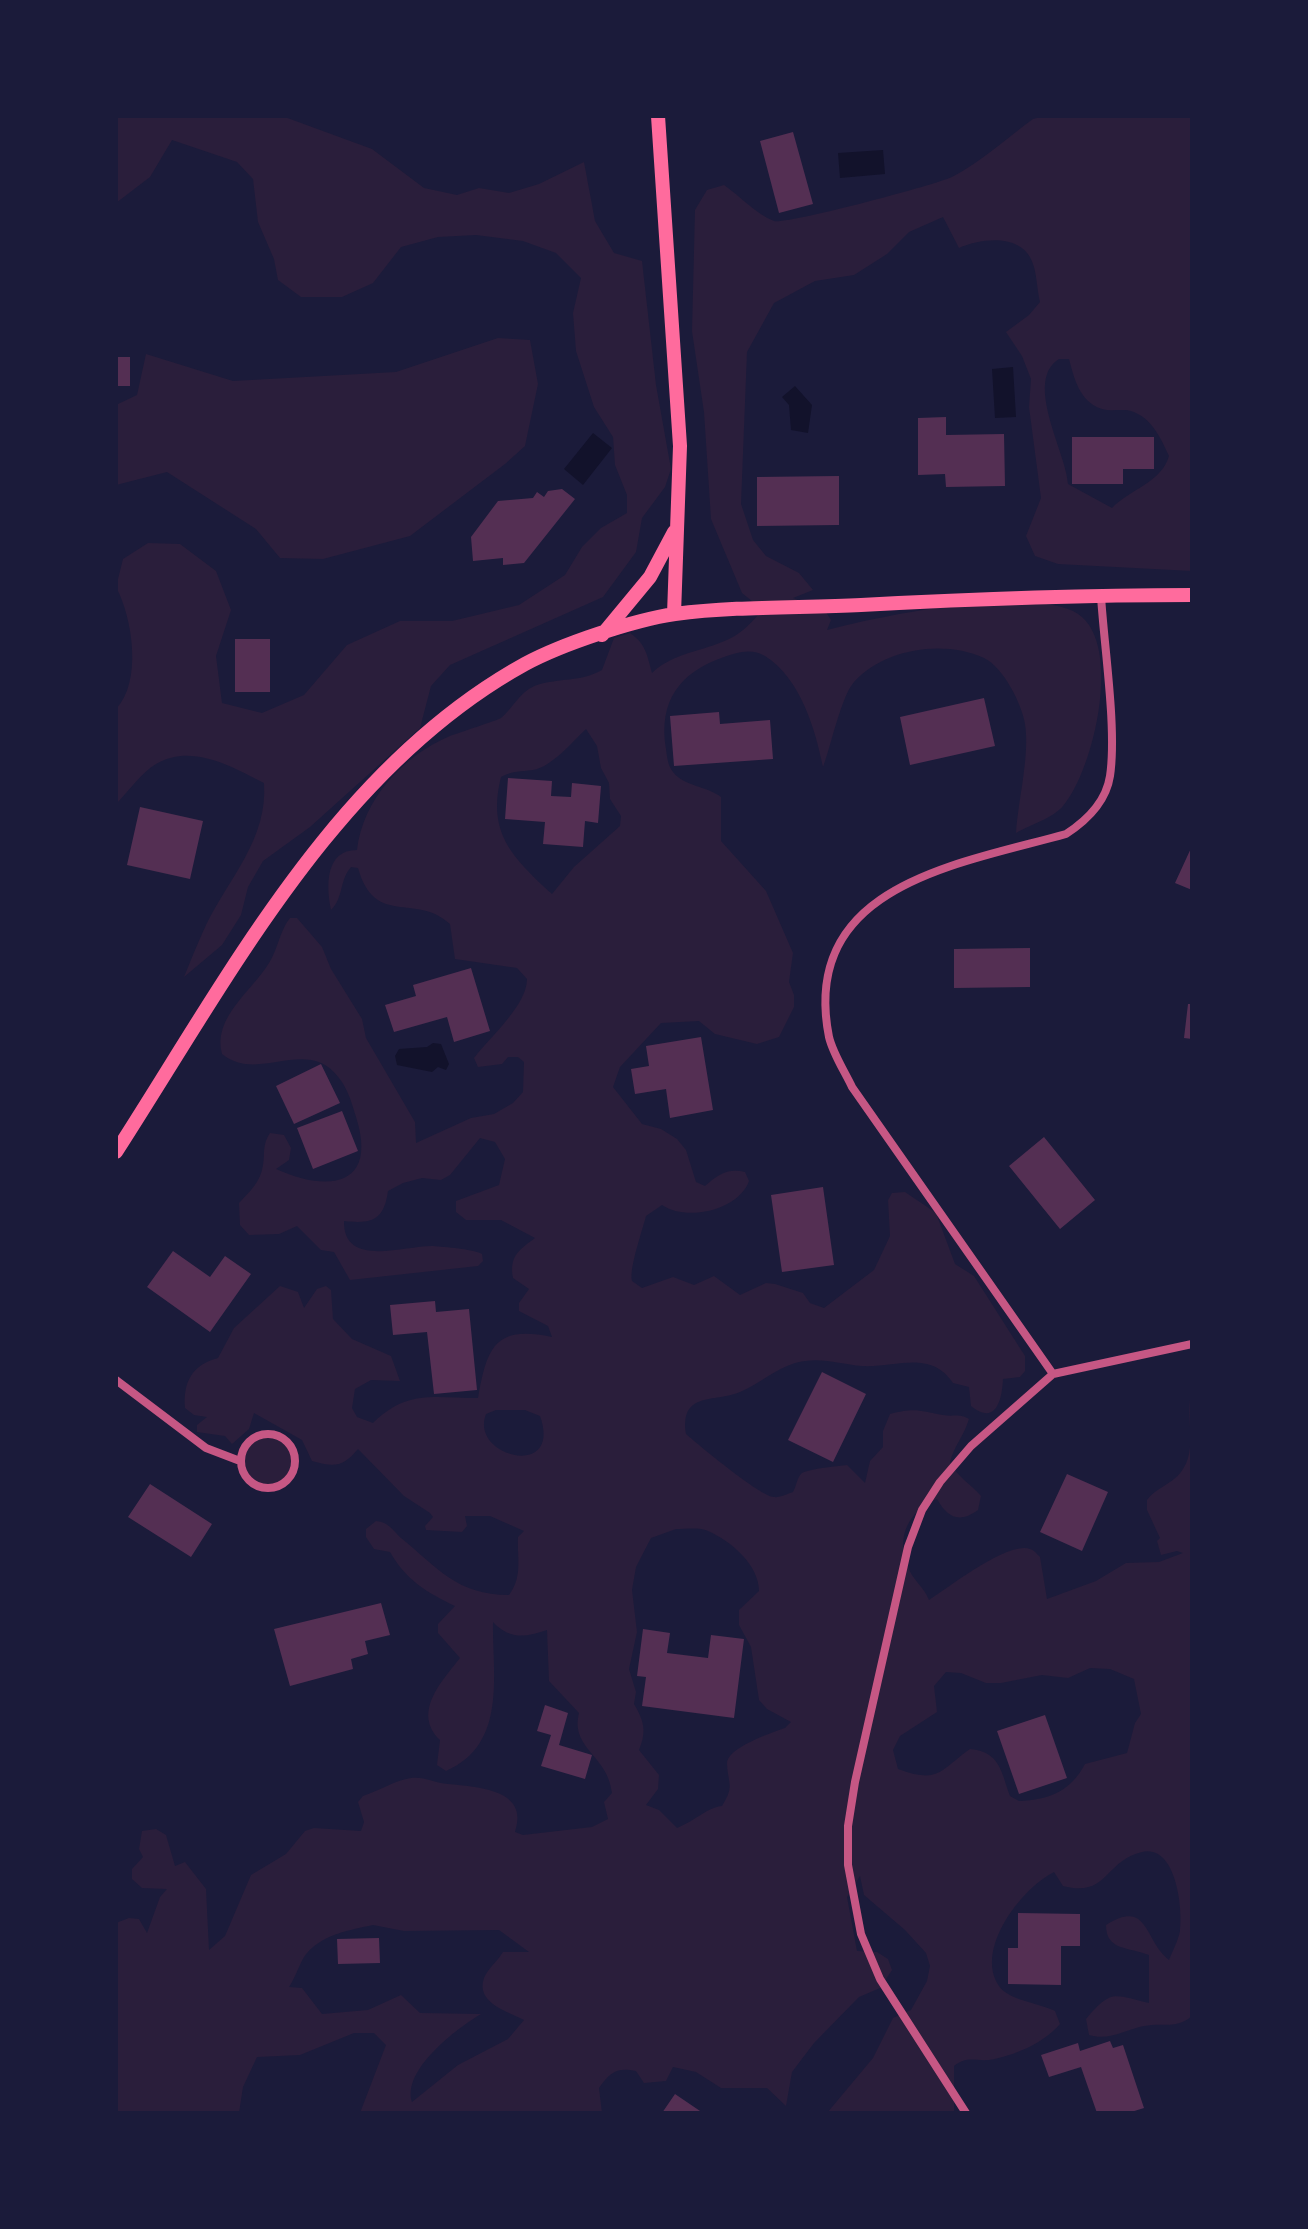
<!DOCTYPE html>
<style>
body{margin:0}
#map{position:relative;width:1308px;height:2229px;overflow:hidden;background:#1b1b3a;font-family:Inter,sans-serif}
canvas{display:block}
.frame{position:absolute;inset:0;border:118px solid #1b1b3a;pointer-events:none}
</style>
<div id="map">
<canvas width="1308" height="2229"></canvas>
<div class="frame"></div>
</div>
<script>
const context = document.querySelector('canvas').getContext('2d');
context.lineJoin = 'round';
function paint(path, color) { context.fillStyle = color; context.fill(path, 'evenodd'); }
function stroke(path, color, width, dash) { context.strokeStyle = color; context.lineWidth = width; context.lineCap = dash ? 'butt' : 'round'; context.setLineDash(dash || []); context.stroke(path); }
const green = new Path2D(`
 M116,116H282L372,149L424,188L457,195L479,188L509,193L539,184L584,162L595,221L614,253L642,261L656,385L671,469L665,487L642,518L636,552L603,597L450,665L431,686L420,728L310,827L263,861L248,887L241,915L222,945L184,977C191,960 198,942 206,925C229,878 268,839 264,783C232,767 192,743 156,764C142,772 128,792 116,804V709C142,682 133,619 116,587L123,559L148,543L180,544L216,571L231,610L216,656L222,703L262,713L304,695L347,645L400,621H452L519,605L565,575L582,547L601,528L627,513V495L615,465L613,437L594,407L576,351L573,313L581,278L556,253L523,241L476,235L438,237L401,247L373,283L342,297H301L278,280L274,259L258,222L253,179L237,162L172,140L150,177L116,203Z
 M1045,116H1192V571L1058,564L1035,556L1026,536L1041,498L1029,407L1031,379L1022,356L1006,332L1029,315L1040,302C1037,290 1037,275 1033,264C1023,233 982,238 959,248L943,217L909,232L887,254L854,275L815,281L774,303L747,352L741,504L753,540L766,556L799,573L813,590L793,598L826,612L831,620L827,630C883,615 1021,587 1073,611C1126,636 1094,771 1063,806C1053,818 1030,825 1016,833C1018,801 1030,755 1025,724C1022,704 1003,667 984,658C943,639 884,649 854,682C841,697 831,746 823,767C815,729 801,679 765,656C752,648 737,652 724,657C680,672 658,701 666,749C667,757 668,766 673,772C685,787 707,786 721,797V841L766,891L793,953L789,982L794,995V1007L779,1037L757,1044L715,1034L699,1021L661,1023L620,1067L613,1087L642,1124L661,1129L677,1139L686,1150L696,1182L705,1186C718,1175 727,1168 745,1172L749,1181C739,1210 687,1222 662,1205L646,1216C642,1232 629,1268 632,1281L642,1288L673,1277L694,1285L714,1276L740,1295L766,1283L775,1284L803,1293L810,1303L824,1308L874,1270L890,1236L888,1200L892,1193L905,1192L936,1213L955,1264L974,1276L1025,1356V1371L1020,1377L1003,1379C1002,1400 996,1426 971,1406L969,1387L953,1383C930,1349 896,1368 862,1366C839,1364 819,1356 795,1363C775,1369 759,1384 740,1392C714,1403 680,1391 686,1434C700,1446 761,1497 774,1497C779,1498 787,1494 793,1492C796,1487 797,1478 801,1474C805,1469 839,1466 847,1465L865,1483L870,1461L883,1447V1431L890,1414C916,1407 920,1411 943,1415C954,1417 959,1413 969,1419C964,1436 954,1446 950,1462C958,1478 970,1483 981,1496L978,1510C959,1524 947,1517 937,1499C909,1510 895,1538 908,1567C912,1579 924,1587 929,1600C948,1588 1008,1541 1030,1549C1034,1550 1037,1554 1040,1557L1047,1599L1096,1581L1126,1563L1159,1562L1183,1553L1177,1551L1161,1555L1157,1541L1160,1538L1147,1510V1500C1154,1489 1172,1484 1181,1472C1199,1449 1184,1417 1192,1390V2016C1175,2030 1164,2022 1144,2026C1125,2030 1109,2041 1089,2035L1086,2019C1112,1988 1114,1995 1149,2003V1955C1129,1947 1106,1951 1106,1925C1149,1898 1144,1941 1169,1960C1173,1950 1178,1941 1180,1931C1183,1908 1176,1844 1142,1852C1104,1861 1108,1898 1063,1886L1054,1872C1022,1888 974,1949 999,1986C1008,2000 1039,2003 1055,2011L1060,2024C1044,2043 1014,2056 989,2060C974,2061 967,2056 954,2066V2113H827L873,2058L893,2018L911,2010L927,1981L930,1966L926,1953L905,1930L864,1895L860,1876L847,1897L857,1951L877,1952L888,1959L892,1970L880,1988L859,1997L814,2043L792,2072L786,2106L767,2088H721L696,2072L673,2067L666,2081L644,2083L636,2071C617,2067 610,2072 599,2088L602,2113H360L386,2045L374,2033H354L300,2055L257,2057L243,2087L239,2113H116V1923L129,1918L139,1919L147,1933L160,1897L167,1889L142,1888L132,1879V1869L143,1857L139,1849L142,1831L156,1829L166,1835L175,1866L185,1862L206,1889L209,1950L225,1936L251,1875L286,1854L305,1831L314,1828L361,1831L364,1822L358,1802L363,1796C379,1791 395,1780 411,1778C423,1776 435,1783 448,1784C477,1787 530,1789 515,1832L523,1835L592,1827L608,1819L604,1802L612,1793C608,1755 570,1749 579,1713L549,1681L547,1630C524,1638 509,1639 493,1622C492,1674 508,1744 446,1771L437,1765L440,1740C412,1713 441,1682 460,1658L438,1633V1624L455,1606C426,1592 406,1580 390,1552L374,1549L366,1537V1529L376,1521C389,1522 392,1530 401,1538C438,1568 457,1595 509,1595C523,1576 517,1559 518,1537L524,1531L490,1516H465L467,1526L462,1532L426,1530L425,1526L433,1517L430,1513L404,1496L358,1449C344,1466 335,1468 312,1461L302,1440L254,1413L249,1429L232,1444L225,1436L197,1432V1425L207,1417L194,1415L185,1408C183,1382 192,1365 218,1358L234,1328L280,1286L298,1292L304,1308L317,1289L326,1286L331,1290L333,1319L352,1339L391,1356L400,1381L371,1380L355,1389L352,1408L357,1417L373,1423C407,1389 434,1398 478,1398C487,1347 495,1325 552,1337L548,1326L519,1311V1303L529,1289L513,1278C509,1256 519,1250 535,1238L501,1220H466L456,1212V1201L499,1185L505,1159L495,1142L480,1138L450,1175L441,1180L422,1178L403,1183L388,1191C384,1221 371,1224 344,1221C343,1269 406,1245 433,1246C445,1247 473,1249 482,1254L483,1261L478,1266L350,1280L334,1252L321,1250L297,1226L279,1234L249,1235L240,1225L239,1203C249,1192 261,1182 263,1165C265,1152 262,1145 270,1133L284,1135L291,1148L289,1160L276,1169C329,1193 378,1186 356,1117C352,1104 348,1089 339,1078C307,1035 259,1084 222,1054C212,1018 252,991 269,963C278,949 280,930 290,918H297L322,947L331,969L362,1019L366,1038L415,1122L416,1143L471,1118L494,1114L513,1103L523,1092L524,1062L518,1057H508L502,1064L478,1067L474,1058C491,1036 527,1005 527,979L517,968L455,959L450,924C415,892 375,928 358,868L351,867C339,881 344,897 331,910C326,886 325,850 357,850C363,799 403,756 450,736C458,733 498,720 501,718C514,707 520,691 537,685C559,678 581,682 602,670L614,638L630,633C646,644 647,655 652,673C674,652 702,652 729,639C744,632 752,621 763,610L742,593L711,519L704,412L692,331L695,210L707,190L724,185C740,196 756,214 774,221C785,225 935,185 952,177C981,162 1007,138 1033,119ZM1059,359H1069C1074,377 1079,402 1102,409C1112,412 1124,408 1134,412C1153,420 1161,439 1169,456C1161,483 1130,489 1112,508L1068,484C1067,454 1023,381 1059,359ZM586,729L597,746L601,768L609,783L610,799L621,816L620,826L574,867L552,894C512,857 487,833 501,777C514,770 520,772 533,770C552,767 573,741 586,729ZM496,1410H525L540,1416C563,1480 469,1457 486,1414ZM676,1529C686,1529 700,1527 708,1531C731,1541 759,1565 759,1591L739,1610V1625L751,1647L759,1700L767,1709L791,1722L785,1728C771,1733 726,1748 727,1764C728,1785 735,1785 722,1806C708,1807 693,1822 677,1828L659,1810L646,1805L658,1789L659,1775L639,1750C647,1731 644,1721 634,1704L636,1692L629,1669L637,1632L632,1590L636,1567L651,1538ZM1090,1668L1110,1669L1134,1679L1141,1714L1135,1723L1127,1753L1085,1764C1071,1791 1049,1800 1019,1801L1010,1796C1001,1771 1000,1752 970,1749C939,1771 939,1784 898,1769L893,1750L900,1736L937,1712L934,1686L946,1672L961,1673L986,1683H1001L1042,1675L1068,1678ZM373,1925L404,1931L499,1930L529,1952H503C497,1962 488,1968 484,1978C475,2003 509,2012 524,2020L508,2039L458,2065L412,2102C402,2070 456,2029 481,2014L420,2013L401,1995L368,2010L322,2014L302,1988L289,1987C296,1977 300,1961 307,1953C324,1934 350,1930 373,1925Z
 M498,338L530,340L538,384L525,446L505,464L410,536L323,559L280,558L256,529L167,472L116,485V405L137,395L146,354L233,381L396,372Z
 M245 1461a23 23 0 1 1 46 0a23 23 0 1 1-46 0Z`);
const water = new Path2D(`
 M883,150L885,174L840,178L838,153Z
 M1013,367L1016,417L995,418L992,369Z
 M795,386L812,405L808,433L791,430L789,405L782,397Z
 M593,433L612,448L583,485L564,469Z
 M433,1043L441,1044L449,1064L446,1070L438,1067L432,1072L397,1065L395,1056L399,1049L427,1047Z`);
const building = new Path2D(`
 M793,132L813,204L779,213L760,141Z
 M116,357H130V386H116Z
 M946,417V435L1004,434L1005,486L946,487L945,474L918,475V418Z
 M1072,437H1154V469H1123V484H1072Z
 M839,476V525L757,526V477Z
 M562,489L575,499L524,563L503,565V558L473,561L471,537L498,501L533,498L537,492L544,497L548,491Z
 M235,639H270V692H235Z
 M984,698L995,746L910,765L900,717Z
 M719,712L720,724L770,720L773,759L674,766L670,716Z
 M508,778L552,781L551,796L571,797L572,783L601,786L598,823L585,821L583,847L543,844L545,822L505,819Z
 M140,807L203,821L190,879L127,865Z
 M1192,846V890L1175,883Z
 M1030,948V987L954,988V949Z
 M471,968L490,1031L454,1042L447,1017L394,1032L385,1005L416,996L413,985Z
 M1188,1004H1192V1039L1184,1038Z
 M701,1037L713,1110L670,1118L666,1089L635,1094L631,1069L649,1066L646,1046Z
 M321,1064L340,1103L294,1124L276,1086Z
 M342,1111L358,1151L313,1169L297,1128Z
 M1044,1137L1095,1200L1060,1229L1009,1166Z
 M823,1187L834,1265L782,1272L771,1195Z
 M173,1251L210,1277L225,1256L251,1274L210,1332L147,1287Z
 M435,1301L436,1312L469,1309L477,1390L434,1394L427,1332L393,1335L390,1305Z
 M822,1372L866,1394L833,1462L788,1440Z
 M1067,1474L1108,1492L1082,1551L1040,1532Z
 M150,1484L212,1524L191,1557L128,1517Z
 M381,1603L390,1635L365,1641L368,1654L351,1659L353,1669L290,1686L274,1629Z
 M643,1629L670,1633L667,1653L708,1658L711,1635L744,1639L734,1718L642,1706L646,1677L637,1676Z
 M545,1705L568,1713L559,1745L592,1755L585,1779L541,1766L551,1735L537,1731Z
 M1045,1715L1067,1778L1019,1794L997,1731Z
 M1018,1913L1080,1914V1946H1061V1985L1008,1984V1948H1018Z
 M379,1938L380,1963L338,1964L337,1939Z
 M1110,2041L1113,2048L1123,2045L1144,2108L1128,2113H1097L1081,2067L1049,2077L1041,2055L1078,2043L1080,2051Z
 M675,2094L703,2113H662Z`);
const minor = new Path2D(`
 M1053,1374L852,1087C845,1072 833,1054 829,1037C799,885 959,864 1066,834C1086,821 1106,802 1110,776C1117,729 1104,646 1101,596
 M116,1380L206,1448L240,1461
 M241 1461a27 27 0 1 1 54 0a27 27 0 1 1-54 0Z
 M966,2113L880,1979L861,1934L848,1865V1826L855,1782L908,1547L922,1510L940,1482L971,1446L1053,1374L1192,1344`);
const secondary = new Path2D(`
 M658,116L680,446L674,614
 M602,635L650,577L674,532
 M116,1152C229,977 336,768 525,664C562,644 634,620 675,614C736,606 800,608 861,605C971,599 1081,595 1192,595`);
paint(green, '#2a1e3b');
paint(water, '#12122b');
paint(building, '#542f53');
stroke(minor, '#c65784', 8);
stroke(secondary, '#ff6b9d', 14);
</script>
